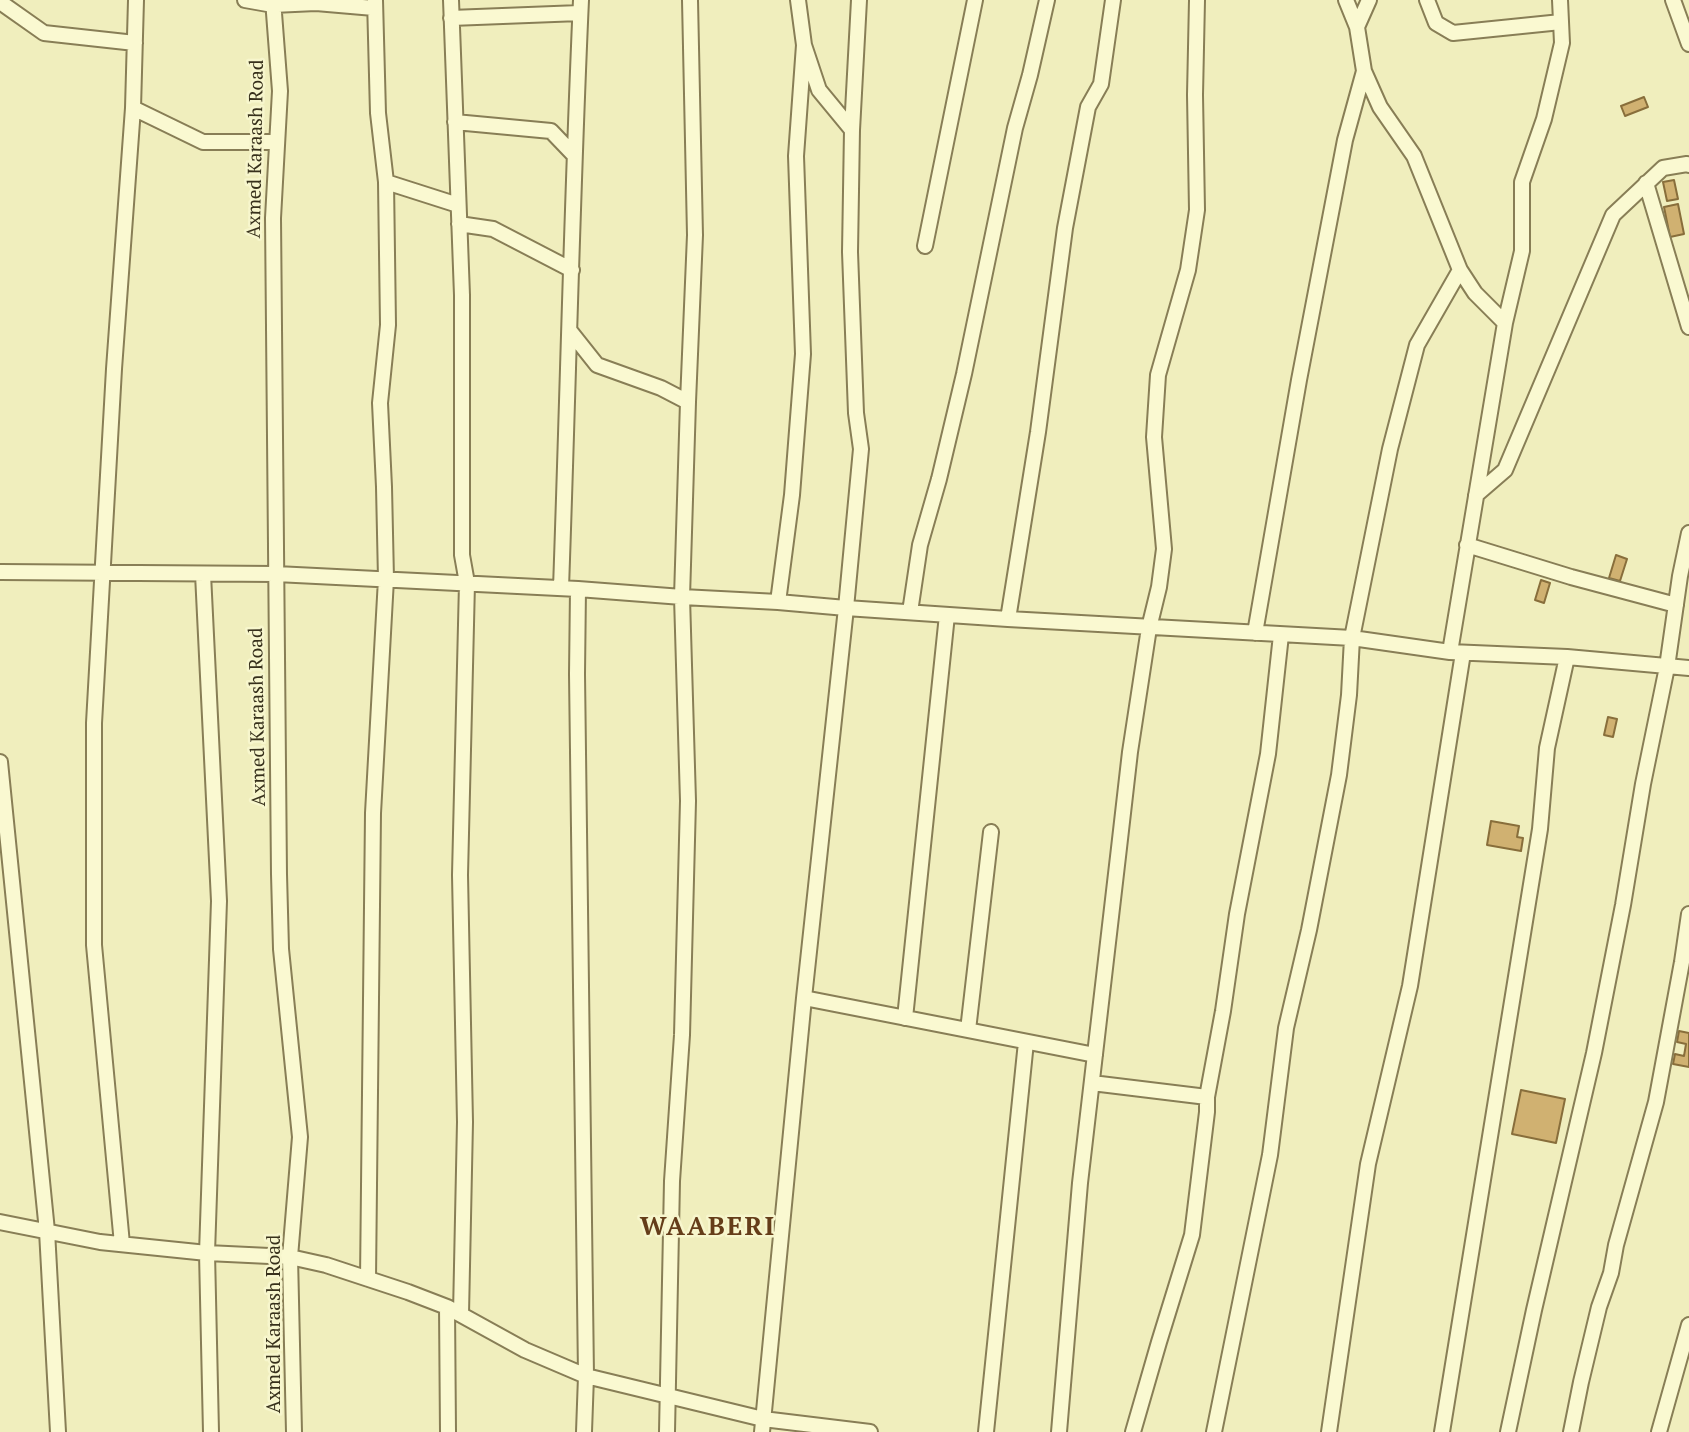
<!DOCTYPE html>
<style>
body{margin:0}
canvas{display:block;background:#f0eebd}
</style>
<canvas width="1689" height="1432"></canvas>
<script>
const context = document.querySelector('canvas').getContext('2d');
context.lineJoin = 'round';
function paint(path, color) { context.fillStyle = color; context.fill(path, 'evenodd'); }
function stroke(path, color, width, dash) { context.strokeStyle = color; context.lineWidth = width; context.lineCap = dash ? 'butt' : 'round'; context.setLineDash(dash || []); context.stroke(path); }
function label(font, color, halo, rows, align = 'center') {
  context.font = font + ' "PT Serif",serif'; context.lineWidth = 5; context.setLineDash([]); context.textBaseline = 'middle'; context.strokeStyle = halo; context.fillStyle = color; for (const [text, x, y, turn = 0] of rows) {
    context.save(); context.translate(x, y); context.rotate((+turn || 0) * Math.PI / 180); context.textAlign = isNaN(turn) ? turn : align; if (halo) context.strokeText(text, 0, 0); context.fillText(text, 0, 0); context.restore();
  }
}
const building = new Path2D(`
 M1644,97L1648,107L1625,116L1621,106Z
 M1674,180L1678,199L1667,201L1663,182Z
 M1678,204L1684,234L1670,237L1664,207Z
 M1616,555L1627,559L1620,581L1609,578Z
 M1541,580L1550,583L1544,603L1535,600Z
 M1608,717L1617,719L1613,737L1604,735Z
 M1491,821L1519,826L1517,837L1523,838L1521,851L1487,845Z
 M1679,1031L1689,1033V1067L1673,1064L1675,1054L1684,1056L1686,1044L1677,1042Z
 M1521,1090L1565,1099L1556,1143L1512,1134Z`);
const street = new Path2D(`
 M245,0L273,5L316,3L374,8
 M273,0L280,91L273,218L279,874L281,949L300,1137L290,1257L294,1432
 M451,0L462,295V555L467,583L460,875L465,1122L461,1314
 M798,0L804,45L819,90L852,130
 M1346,0L1357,27L1364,71L1380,107L1414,156L1460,270L1475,293L1505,323
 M1427,0L1436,23L1453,33L1561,22
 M1673,0L1689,44
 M0,2L44,33L135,43
 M451,18L580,13
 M1357,27L1369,0
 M133,108L203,142H277
 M455,122L551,131L574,155
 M386,182L458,205
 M1646,183L1689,327
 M459,224L493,229L572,270
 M925,246L975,0
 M570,331L597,365L661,388L688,402
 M1476,495L1505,470L1613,215L1663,168L1687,164L1689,165
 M1467,545L1571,577L1676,605
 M0,572L276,574L578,589L682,597L778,602L846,608L1008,619L1352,638L1450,652L1567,657L1689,668
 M203,574L219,901L207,1253L211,1432
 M561,588C568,392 572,196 581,0
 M578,589L577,674L586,1376L584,1432
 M778,602L792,495L803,354L796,156L804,45
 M910,612L920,545L939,479L964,374L1015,128L1030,75L1047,0
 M1008,619L1038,432L1065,228L1088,107L1101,84L1113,0
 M1255,633L1299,380L1345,140L1364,71
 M1450,652L1505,323L1522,251V182L1544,119L1562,43L1560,0
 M0,762L47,1231L58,1432
 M804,998L1095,1055
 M905,1018L947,615
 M968,1030L991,832
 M1092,1083L1207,1097V1112L1192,1235L1159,1342L1133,1432
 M1207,1097L1223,1011L1237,914L1268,754L1281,635
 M0,1222L100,1242L207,1253L290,1257L326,1265L408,1292L447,1307L525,1350L586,1376L763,1419L870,1432
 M122,1244L94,945V723L114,369L133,108L136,0
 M368,1279L373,813L386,579L384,487L380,403L388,325L386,182L378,113L375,0
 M447,1307L448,1432
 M667,1432L672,1181L682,1035L688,801L682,597L688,402L695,235L690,0
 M762,1432L804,998L846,608L861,449L856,413L850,252L852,130L859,0
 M986,1432L1026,1042
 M1059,1432L1080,1183L1119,848L1130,752L1149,628L1159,587L1164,549L1154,437L1158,375L1188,270L1197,210L1195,95L1197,0
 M1214,1432L1270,1155L1286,1028L1309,930L1339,775L1349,695L1352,638L1390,449L1417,345L1460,270
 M1329,1432L1368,1164L1410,986L1463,653
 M1442,1432L1540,829L1547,748L1567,657
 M1508,1432L1534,1310L1594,1053L1623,905L1643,784L1667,667L1680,576L1689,533
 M1571,1432L1581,1382L1599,1307L1611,1273L1616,1245L1656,1102L1682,962L1689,914
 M1659,1432L1689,1325`);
const streetNames = [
 ["Axmed Karaash Road",256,149,-89],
 ["Axmed Karaash Road",258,717,-91],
 ["Axmed Karaash Road",275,1324,-90]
];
const districtNames = [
 ["WAABERI",708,1228]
];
paint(building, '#d0b171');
stroke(building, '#886e3b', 2);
stroke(street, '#887e56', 18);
stroke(street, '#faf9d1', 14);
label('19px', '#37301b', '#f7f6cd', streetNames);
context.letterSpacing = '2px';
label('bold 26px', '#653d19', '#f7f6cd', districtNames);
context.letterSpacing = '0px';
</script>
